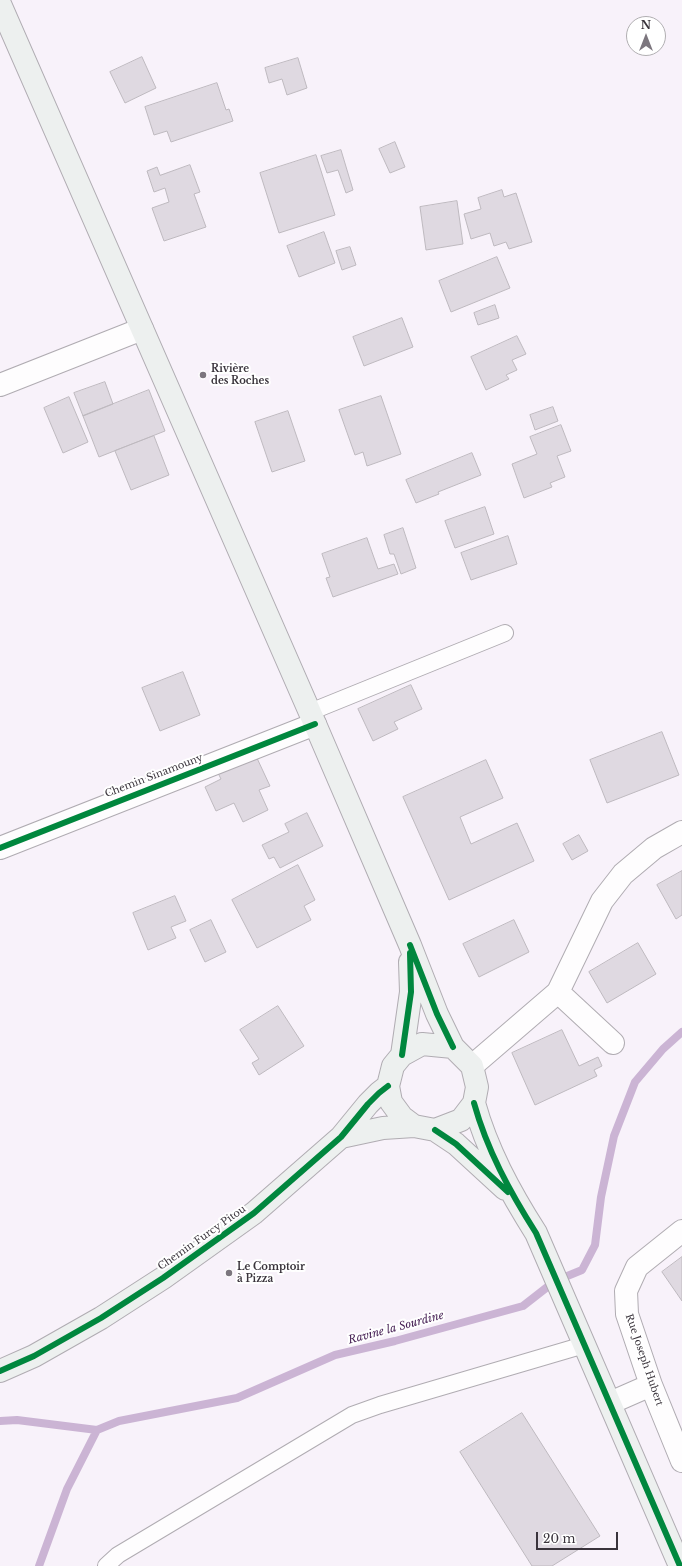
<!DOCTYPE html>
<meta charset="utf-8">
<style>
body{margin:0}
#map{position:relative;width:682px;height:1566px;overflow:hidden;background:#f8f2fa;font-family:"Libre Baskerville",serif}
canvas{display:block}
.north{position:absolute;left:626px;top:16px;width:40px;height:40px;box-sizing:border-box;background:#fff;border:1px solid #b0aeb1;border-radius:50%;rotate:0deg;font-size:11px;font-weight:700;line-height:16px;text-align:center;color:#3a343c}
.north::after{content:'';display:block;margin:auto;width:14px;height:18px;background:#7c767e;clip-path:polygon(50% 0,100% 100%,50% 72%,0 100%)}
.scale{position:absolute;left:536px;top:1532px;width:82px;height:18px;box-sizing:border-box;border:2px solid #3a343c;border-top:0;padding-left:5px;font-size:12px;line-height:14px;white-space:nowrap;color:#3a343c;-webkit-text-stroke:3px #fff;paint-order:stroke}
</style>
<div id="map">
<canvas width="682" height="1566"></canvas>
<div class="north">N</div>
<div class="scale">20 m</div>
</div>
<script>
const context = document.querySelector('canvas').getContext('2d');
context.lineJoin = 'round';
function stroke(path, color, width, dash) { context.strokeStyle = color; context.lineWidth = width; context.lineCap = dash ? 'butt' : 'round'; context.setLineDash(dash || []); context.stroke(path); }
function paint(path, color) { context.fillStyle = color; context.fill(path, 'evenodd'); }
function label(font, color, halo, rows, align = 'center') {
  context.font = font + ' "Libre Baskerville",serif'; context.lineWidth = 4; context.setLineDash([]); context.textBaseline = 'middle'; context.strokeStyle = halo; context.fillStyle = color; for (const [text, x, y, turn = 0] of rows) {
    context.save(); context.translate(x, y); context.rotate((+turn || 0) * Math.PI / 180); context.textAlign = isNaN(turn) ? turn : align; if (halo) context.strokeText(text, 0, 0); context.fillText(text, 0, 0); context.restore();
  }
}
const stream = new Path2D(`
 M0,1421L17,1420L97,1430
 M39,1566L67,1489L97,1430L119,1421L237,1398L335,1355L395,1341L523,1306L555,1281L582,1270L595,1245L601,1197L614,1136L635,1082L663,1049L682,1032`);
const building = new Path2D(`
 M142,57L156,88L125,103L110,72Z
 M298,58L307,88L287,95L282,79L269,83L265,68Z
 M217,83L226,110L229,109L233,121L171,142L167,131L154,135L145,107Z
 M395,142L405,167L390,173L379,149Z
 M341,150L353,190L346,193L338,170L327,173L321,156Z
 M316,155L335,215L279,233L260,173Z
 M190,165L200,192L194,194L206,227L164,241L152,208L169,202L165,188L154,192L147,171L157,167L160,175Z
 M502,190L504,197L516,193L532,242L509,249L506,242L494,246L490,233L471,239L464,214L481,209L478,198Z
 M457,201L463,244L426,250L420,207Z
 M324,232L335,263L299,277L287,246Z
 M350,247L356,265L342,270L336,251Z
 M497,257L510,288L451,312L439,281Z
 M495,305L499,318L478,325L474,313Z
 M402,318L413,347L364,366L353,337Z
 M517,336L526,354L512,360L517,370L506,375L509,379L486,390L471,357Z
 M105,382L113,404L83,416L74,393Z
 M149,390L165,431L99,457L83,416Z
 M381,396L401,454L367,466L363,452L355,455L339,410Z
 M69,397L88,442L63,453L44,408Z
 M553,407L558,421L535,430L530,415Z
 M288,411L305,461L272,472L255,422Z
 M561,425L571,451L557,456L565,477L550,483L552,487L524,498L512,464L537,454L530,437Z
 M154,436L169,475L131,490L115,451Z
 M472,453L481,475L438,492L439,494L416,503L406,480Z
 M485,507L494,534L455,548L445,521Z
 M403,528L416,568L401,574L394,554H390L384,535Z
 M508,536L517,564L471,580L461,553Z
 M367,538L378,569L394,564L398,574L333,597L326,578L330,577L322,554Z
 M183,672L200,715L160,731L142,688Z
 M411,685L422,709L394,722L398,729L373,741L358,709Z
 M662,732L679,775L607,803L590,760Z
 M256,756L270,786L259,790L268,810L243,822L234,803L216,811L205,787L221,779L218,773Z
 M486,760L503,798L460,817L471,844L517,823L534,861L449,900L403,797Z
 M307,813L323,846L280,868L274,857L269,859L262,845L289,832L285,824Z
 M579,835L588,851L572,860L563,844Z
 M298,865L315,900L304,906L311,920L257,948L232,900Z
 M682,871V915L676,919L657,885Z
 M175,896L186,921L171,927L176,938L148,950L133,913Z
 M211,920L226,952L205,962L190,930Z
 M514,920L529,952L479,977L463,944Z
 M638,943L656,974L607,1003L589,972Z
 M278,1006L304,1046L259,1075L252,1063L259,1059L240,1030Z
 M562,1030L579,1066L598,1057L602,1066L594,1070L597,1076L535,1105L512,1053Z
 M682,1257V1301L662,1272Z
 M522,1413L600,1536L552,1566H532L460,1452Z`);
const lane = new Path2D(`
 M310,712L505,633
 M106,1566L118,1555L352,1415L380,1405L584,1345`);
const street = new Path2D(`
 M0,385L142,329
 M0,848L315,724
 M558,992L613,1043
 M472,1066L558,992L602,901L623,874L654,848L682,832
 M682,1231L637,1267L626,1291L627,1314L651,1385L682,1461
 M610,1403L651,1385`);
const secondary = new Path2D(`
 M0,4L315,724L410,945L437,1014L453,1047L472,1066L477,1087L474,1103L461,1120L435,1130
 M453,1047L422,1044L402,1055L393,1066L388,1086L391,1102L402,1117L414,1126L435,1130L456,1144L505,1189
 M402,1055L411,992L410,962
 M474,1103C487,1150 510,1192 536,1233L680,1566
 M341,1137L383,1128L414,1126
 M0,1371L34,1356L101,1318L163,1278L254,1213L341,1137L368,1104L379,1093L388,1086`);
const cycleway = new Path2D(`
 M0,848L315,724
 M410,945L437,1014L453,1047
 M402,1055L411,992L410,953
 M474,1103C487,1150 510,1192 536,1233L680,1566
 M435,1130L456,1144L508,1192
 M0,1371L34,1356L101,1318L163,1278L254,1213L341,1137L368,1104L379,1093L388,1086`);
const markers = [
 [203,375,4,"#7c767e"],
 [229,1273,4,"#7c767e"]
];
const poiNames = [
 ["Rivière",211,369],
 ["des Roches",211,381],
 ["Le Comptoir",237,1267],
 ["à Pizza",237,1279]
];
const streetNames = [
 ["Chemin Sinamouny",154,776,-21],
 ["Chemin Furcy Pitou",202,1238,-35],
 ["Rue Joseph Hubert",644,1360,71]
];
const waterNames = [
 ["Ravine la Sourdine",396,1328,-15]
];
stroke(stream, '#cbb4d4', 8);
paint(building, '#dfd9e1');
stroke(building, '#beb9bf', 1);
stroke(lane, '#b0acb2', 18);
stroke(street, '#b0acb2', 24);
stroke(secondary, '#b0acb2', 24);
stroke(lane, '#fefdfe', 16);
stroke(street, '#fefdfe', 22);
stroke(secondary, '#edf0ef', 22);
stroke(cycleway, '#00873e', 6);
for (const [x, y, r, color] of markers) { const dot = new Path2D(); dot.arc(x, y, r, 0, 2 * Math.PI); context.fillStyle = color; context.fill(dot); stroke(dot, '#fff', 1.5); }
label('bold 10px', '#3a343c', '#fff', poiNames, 'left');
label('10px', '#3a343c', '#fff', streetNames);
label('italic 11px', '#482256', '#fff', waterNames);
</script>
